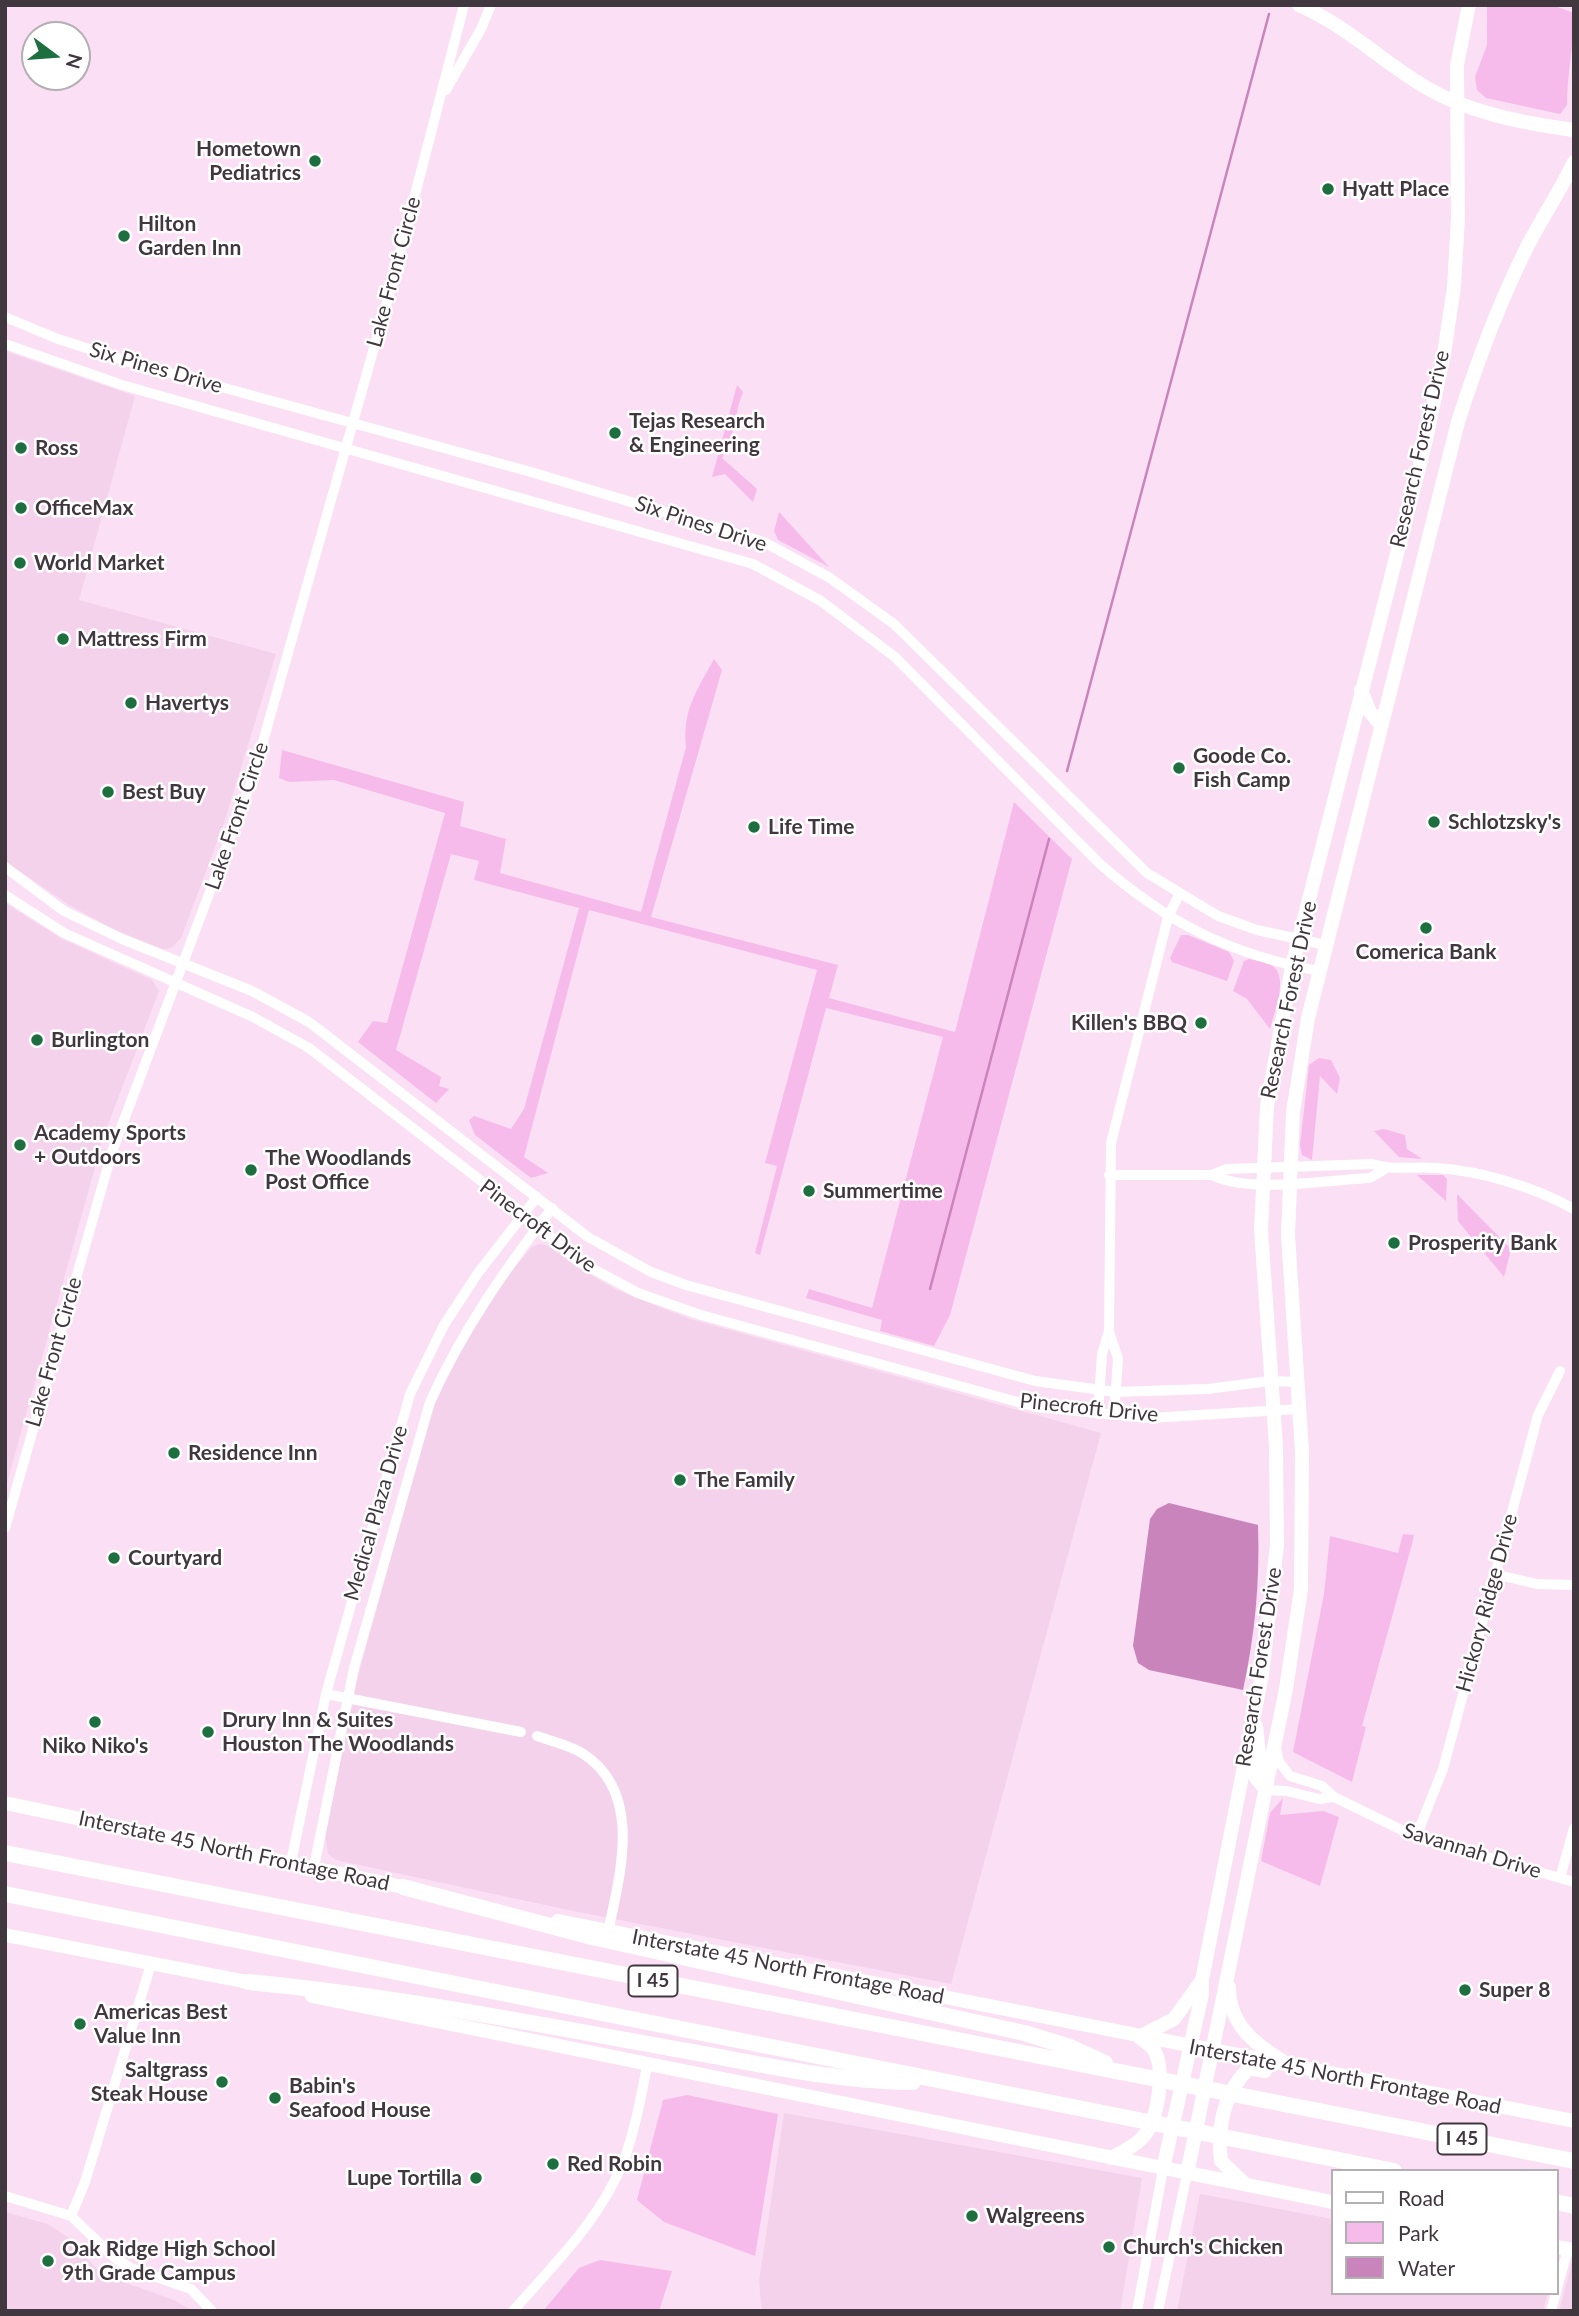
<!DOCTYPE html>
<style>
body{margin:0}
#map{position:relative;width:1579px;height:2316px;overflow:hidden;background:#fbdff4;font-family:Lato,sans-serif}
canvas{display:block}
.frame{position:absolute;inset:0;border:7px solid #41373f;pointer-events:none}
.legend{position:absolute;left:1331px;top:2169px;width:228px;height:126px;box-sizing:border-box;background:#fff;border:2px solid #b3afb2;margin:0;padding:9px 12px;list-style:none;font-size:21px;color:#41373f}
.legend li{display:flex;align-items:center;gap:14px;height:35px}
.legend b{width:35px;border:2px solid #b3afb2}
.north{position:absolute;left:21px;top:21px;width:70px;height:70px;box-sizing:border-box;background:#fff;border:2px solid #b3afb2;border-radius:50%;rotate:106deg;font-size:19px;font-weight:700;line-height:28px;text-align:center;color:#41373f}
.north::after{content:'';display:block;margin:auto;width:24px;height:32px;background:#1d6f40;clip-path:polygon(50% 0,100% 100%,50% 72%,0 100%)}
</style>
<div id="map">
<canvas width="1579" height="2316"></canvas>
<div class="frame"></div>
<ul class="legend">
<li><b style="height:9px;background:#fff"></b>Road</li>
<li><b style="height:19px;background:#f7bbeb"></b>Park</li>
<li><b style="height:19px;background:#c984bc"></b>Water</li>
</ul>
<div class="north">N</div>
</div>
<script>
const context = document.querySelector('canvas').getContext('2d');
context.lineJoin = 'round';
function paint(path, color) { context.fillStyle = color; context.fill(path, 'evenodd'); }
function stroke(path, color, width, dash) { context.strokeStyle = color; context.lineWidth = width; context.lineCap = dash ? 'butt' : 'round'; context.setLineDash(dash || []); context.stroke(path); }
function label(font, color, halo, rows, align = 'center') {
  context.font = font + ' Lato,sans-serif'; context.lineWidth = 5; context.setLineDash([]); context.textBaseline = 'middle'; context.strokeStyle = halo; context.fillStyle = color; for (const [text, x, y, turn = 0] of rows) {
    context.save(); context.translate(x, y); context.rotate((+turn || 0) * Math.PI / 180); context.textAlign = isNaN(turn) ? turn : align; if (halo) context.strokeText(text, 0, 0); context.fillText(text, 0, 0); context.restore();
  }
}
const built = new Path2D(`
 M5,351L135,396L79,600L276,654L223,826L181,938L171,948L163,949L115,930L69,905L5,861Z
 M5,903L62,939L152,980L159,991L104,1135L5,1490Z
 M540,1244L549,1246L575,1266L617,1290L690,1319L1101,1433L951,1984L573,1911L336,1860L328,1854L325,1835L358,1676L431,1413L456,1356L493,1293L532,1247Z
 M784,2113L1142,2178L1120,2311H762L759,2282Z
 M1200,2194L1332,2219V2293H1548L1543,2311H1177Z
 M5,2212L48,2224L73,2241L95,2267L112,2278L174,2300L193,2311H5Z
 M1573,2258L1574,2311H1559Z`);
const green = new Path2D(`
 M1487,5H1552L1574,13C1574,44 1567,74 1567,105L1560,114L1486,98L1477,90L1475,77L1487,45Z
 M737,385L743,392C734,415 735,437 722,458L757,489L753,502L725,474L712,477Z
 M779,512L829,567L778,540L774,531Z
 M714,659L722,670L651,917L838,965L829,998L955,1032L1014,802L1072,859L950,1315L934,1346L880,1331L882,1320L806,1298L809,1289L872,1308L943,1037L826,1008L760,1255L755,1253L777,1166L765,1163L817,970L589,910L524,1157L548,1173L531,1178L475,1135L469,1120L474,1116L511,1129L524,1109L579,908L474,880L479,861L451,854L396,1050L441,1077L439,1086L449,1089L436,1103L358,1042L373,1021L387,1023L445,813L334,780L289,782L279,778L282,750L464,802L460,826L506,839L500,873L641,912L686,747C682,711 697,690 714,659Z
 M1181,935H1188L1229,952L1234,961L1227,981L1172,962L1170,958Z
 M1249,959C1256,960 1265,961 1271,965C1290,975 1274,1013 1270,1029L1247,999L1233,991L1244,961Z
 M1319,1058L1331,1060L1340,1078L1337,1094L1320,1076L1312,1160L1302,1155L1300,1145L1309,1065Z
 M1384,1129L1405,1135L1407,1149L1422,1159L1399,1157L1374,1131Z
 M1417,1175H1443L1447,1179L1446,1201Z
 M1457,1194L1511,1249L1504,1277L1458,1221Z
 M1403,1534L1414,1535L1412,1544L1362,1726L1366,1727L1352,1782L1293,1752L1324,1594L1330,1536L1398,1553Z
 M1283,1798L1280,1815L1323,1811L1339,1817L1320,1886L1261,1861L1270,1813Z
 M687,2095L778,2114L755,2256L664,2222L637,2200L663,2100Z
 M600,2260L672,2271L659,2311H543L579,2268Z`);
const water = new Path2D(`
 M1169,1503L1258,1525C1260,1582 1255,1634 1243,1690L1149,1670L1138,1663L1133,1646L1150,1519L1157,1509Z`);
const stream = new Path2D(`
 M1067,771L1269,14
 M930,1289L1049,839`);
const minor = new Path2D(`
 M446,90L481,29L491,5
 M5,317L58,339L130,362L531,472L764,542L830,578L894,624L1147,873L1218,916L1257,930L1326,945
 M5,344L122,385L753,564L821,601L895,657L1099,863C1167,923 1229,954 1319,971
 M5,867L64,911L122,939L252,991L309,1022L588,1237L651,1272L686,1285L1035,1381L1116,1392L1207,1389L1270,1381L1297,1382
 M5,895L64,933L253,1017L309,1048L524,1214L578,1261L638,1293L701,1315L1036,1407L1150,1418L1299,1409
 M1109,1175H1212L1227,1169L1372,1164C1393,1171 1415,1166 1437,1168C1482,1171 1534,1187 1574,1209
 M1212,1175C1251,1194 1326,1180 1370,1178L1385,1169
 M1109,1331L1118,1359L1114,1415
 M1098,1414L1102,1354L1109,1331L1111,1143L1168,917L1180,893
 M5,1528L112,1152L253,777L392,284L464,5
 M1494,1574L1537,1584L1574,1585
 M326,1694L521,1732
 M537,1736C551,1741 569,1745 582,1753C644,1792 620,1874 608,1932
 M1276,1748L1279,1762L1290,1776L1322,1786L1334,1797L1416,1837L1574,1882
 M1266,1790L1287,1791L1319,1799L1334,1797
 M1416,1837L1443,1769L1538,1415L1560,1371
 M291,1862L326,1694L410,1394L444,1325L478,1273L537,1197
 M314,1867L354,1668L430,1402C463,1329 504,1271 552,1208
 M1560,1878L1574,1828
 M5,2196L71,2216L116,2259L133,2269L191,2289L212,2311
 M71,2216L85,2182L151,1964
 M1556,2292L1568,2249
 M513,2311C554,2264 601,2219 624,2160C635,2130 641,2097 647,2066
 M1137,2311L1163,2169
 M1158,2311L1187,2174
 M1551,2311L1556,2293`);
const major = new Path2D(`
 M1299,5C1347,26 1381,61 1425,87C1469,113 1523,123 1574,130
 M1361,690L1370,712L1380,724
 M1256,1726L1259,1753L1256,1778L1266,1790
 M5,1803L412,1889
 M558,1921L1574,2121
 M5,1935L258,1984
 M1229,1987C1229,2024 1254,2044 1284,2062
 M312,1996L1332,2202
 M1111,2158C1124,2151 1138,2145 1147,2132C1158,2115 1165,2071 1155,2052C1152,2045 1144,2041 1139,2037L1174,2019L1202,1980
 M1163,2169L1202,1994V1980L1262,1675L1277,1545L1276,1446L1261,1230L1267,1106L1292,966L1425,444L1444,354L1454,287L1458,218L1457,65L1469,5
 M1187,2174L1286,1689L1301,1589L1302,1452L1288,1235L1293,1112L1308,1018L1458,422C1477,362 1499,303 1527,247C1542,218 1560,191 1574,162
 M1243,2182L1221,2161C1217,2126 1224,2093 1249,2068L1265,2071
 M1556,2247L1574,2250`);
const highway = new Path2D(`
 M5,1853L1574,2161
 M403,1887L592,1937L1024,2033L1070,2047L1105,2063
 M5,1894L1394,2171
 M248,1982C396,1996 541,2025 687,2051C761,2064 838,2082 913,2082
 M1556,2202L1574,2206`);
const markers = [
 [315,161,7,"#1d6f40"],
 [1328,189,7,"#1d6f40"],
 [124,236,7,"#1d6f40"],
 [615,433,7,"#1d6f40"],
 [21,448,7,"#1d6f40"],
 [21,508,7,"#1d6f40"],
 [20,563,7,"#1d6f40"],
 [63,639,7,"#1d6f40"],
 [131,703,7,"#1d6f40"],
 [1179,768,7,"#1d6f40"],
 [108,792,7,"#1d6f40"],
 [1434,822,7,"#1d6f40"],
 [754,827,7,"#1d6f40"],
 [1426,928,7,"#1d6f40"],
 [1201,1023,7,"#1d6f40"],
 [37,1040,7,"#1d6f40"],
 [20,1145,7,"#1d6f40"],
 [251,1170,7,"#1d6f40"],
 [809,1191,7,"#1d6f40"],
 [1394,1243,7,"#1d6f40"],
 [174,1453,7,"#1d6f40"],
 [680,1480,7,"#1d6f40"],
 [114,1558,7,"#1d6f40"],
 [95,1722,7,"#1d6f40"],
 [208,1732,7,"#1d6f40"],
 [1465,1990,7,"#1d6f40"],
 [80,2024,7,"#1d6f40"],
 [222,2082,7,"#1d6f40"],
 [275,2098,7,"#1d6f40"],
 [553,2164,7,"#1d6f40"],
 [476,2178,7,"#1d6f40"],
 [972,2216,7,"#1d6f40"],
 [1109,2247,7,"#1d6f40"],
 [48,2261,7,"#1d6f40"]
];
const shields = [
 [653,1981,49],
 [1462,2139,49]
];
const shieldNames = [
 ["I 45",653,1981],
 ["I 45",1462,2139]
];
const poiNames = [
 ["Hometown",301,149,"right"],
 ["Pediatrics",301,173,"right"],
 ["Hyatt Place",1342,189],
 ["Hilton",138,224],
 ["Garden Inn",138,248],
 ["Tejas Research",629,421],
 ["& Engineering",629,445],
 ["Ross",35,448],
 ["OfficeMax",35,508],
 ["World Market",34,563],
 ["Mattress Firm",77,639],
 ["Havertys",145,703],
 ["Goode Co.",1193,756],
 ["Fish Camp",1193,780],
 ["Best Buy",122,792],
 ["Schlotzsky's",1448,822],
 ["Life Time",768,827],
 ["Comerica Bank",1426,952,"center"],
 ["Killen's BBQ",1187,1023,"right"],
 ["Burlington",51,1040],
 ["Academy Sports",34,1133],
 ["+ Outdoors",34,1157],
 ["The Woodlands",265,1158],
 ["Post Office",265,1182],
 ["Summertime",823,1191],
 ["Prosperity Bank",1408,1243],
 ["Residence Inn",188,1453],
 ["The Family",694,1480],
 ["Courtyard",128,1558],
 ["Drury Inn & Suites",222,1720],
 ["Houston The Woodlands",222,1744],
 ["Niko Niko's",95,1746,"center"],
 ["Super 8",1479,1990],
 ["Americas Best",94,2012],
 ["Value Inn",94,2036],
 ["Saltgrass",208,2070,"right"],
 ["Steak House",208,2094,"right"],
 ["Babin's",289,2086],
 ["Seafood House",289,2110],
 ["Red Robin",567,2164],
 ["Lupe Tortilla",462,2178,"right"],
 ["Walgreens",986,2216],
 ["Church's Chicken",1123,2247],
 ["Oak Ridge High School",62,2249],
 ["9th Grade Campus",62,2273]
];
const streetNames = [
 ["Lake Front Circle",394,272,-75],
 ["Six Pines Drive",156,368,16],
 ["Research Forest Drive",1420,449,-77],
 ["Six Pines Drive",701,524,18],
 ["Lake Front Circle",237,816,-71],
 ["Research Forest Drive",1289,1000,-78],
 ["Pinecroft Drive",538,1226,37],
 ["Lake Front Circle",54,1352,-74],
 ["Pinecroft Drive",1089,1408,6],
 ["Medical Plaza Drive",376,1513,-74],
 ["Hickory Ridge Drive",1487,1603,-75],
 ["Research Forest Drive",1259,1667,-81],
 ["Interstate 45 North Frontage Road",234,1851,12],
 ["Savannah Drive",1472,1851,17],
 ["Interstate 45 North Frontage Road",788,1967,11],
 ["Interstate 45 North Frontage Road",1345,2077,11]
];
paint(built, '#f4d2ec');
paint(green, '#f7bbeb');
paint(water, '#c984bc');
stroke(stream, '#c984bc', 2.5);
stroke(minor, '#fff', 10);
stroke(major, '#fff', 14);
stroke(highway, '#fff', 16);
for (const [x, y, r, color] of markers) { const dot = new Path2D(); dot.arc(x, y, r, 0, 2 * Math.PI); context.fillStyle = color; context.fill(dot); stroke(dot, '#fff', 2.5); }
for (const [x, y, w] of shields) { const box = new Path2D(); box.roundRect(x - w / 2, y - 15.5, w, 31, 5); context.fillStyle = '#fff'; context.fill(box); stroke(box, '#41373f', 2); }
label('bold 19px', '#41373f', null, shieldNames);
label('bold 21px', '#41373f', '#fff', poiNames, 'left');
label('21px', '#41373f', '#fff', streetNames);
</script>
